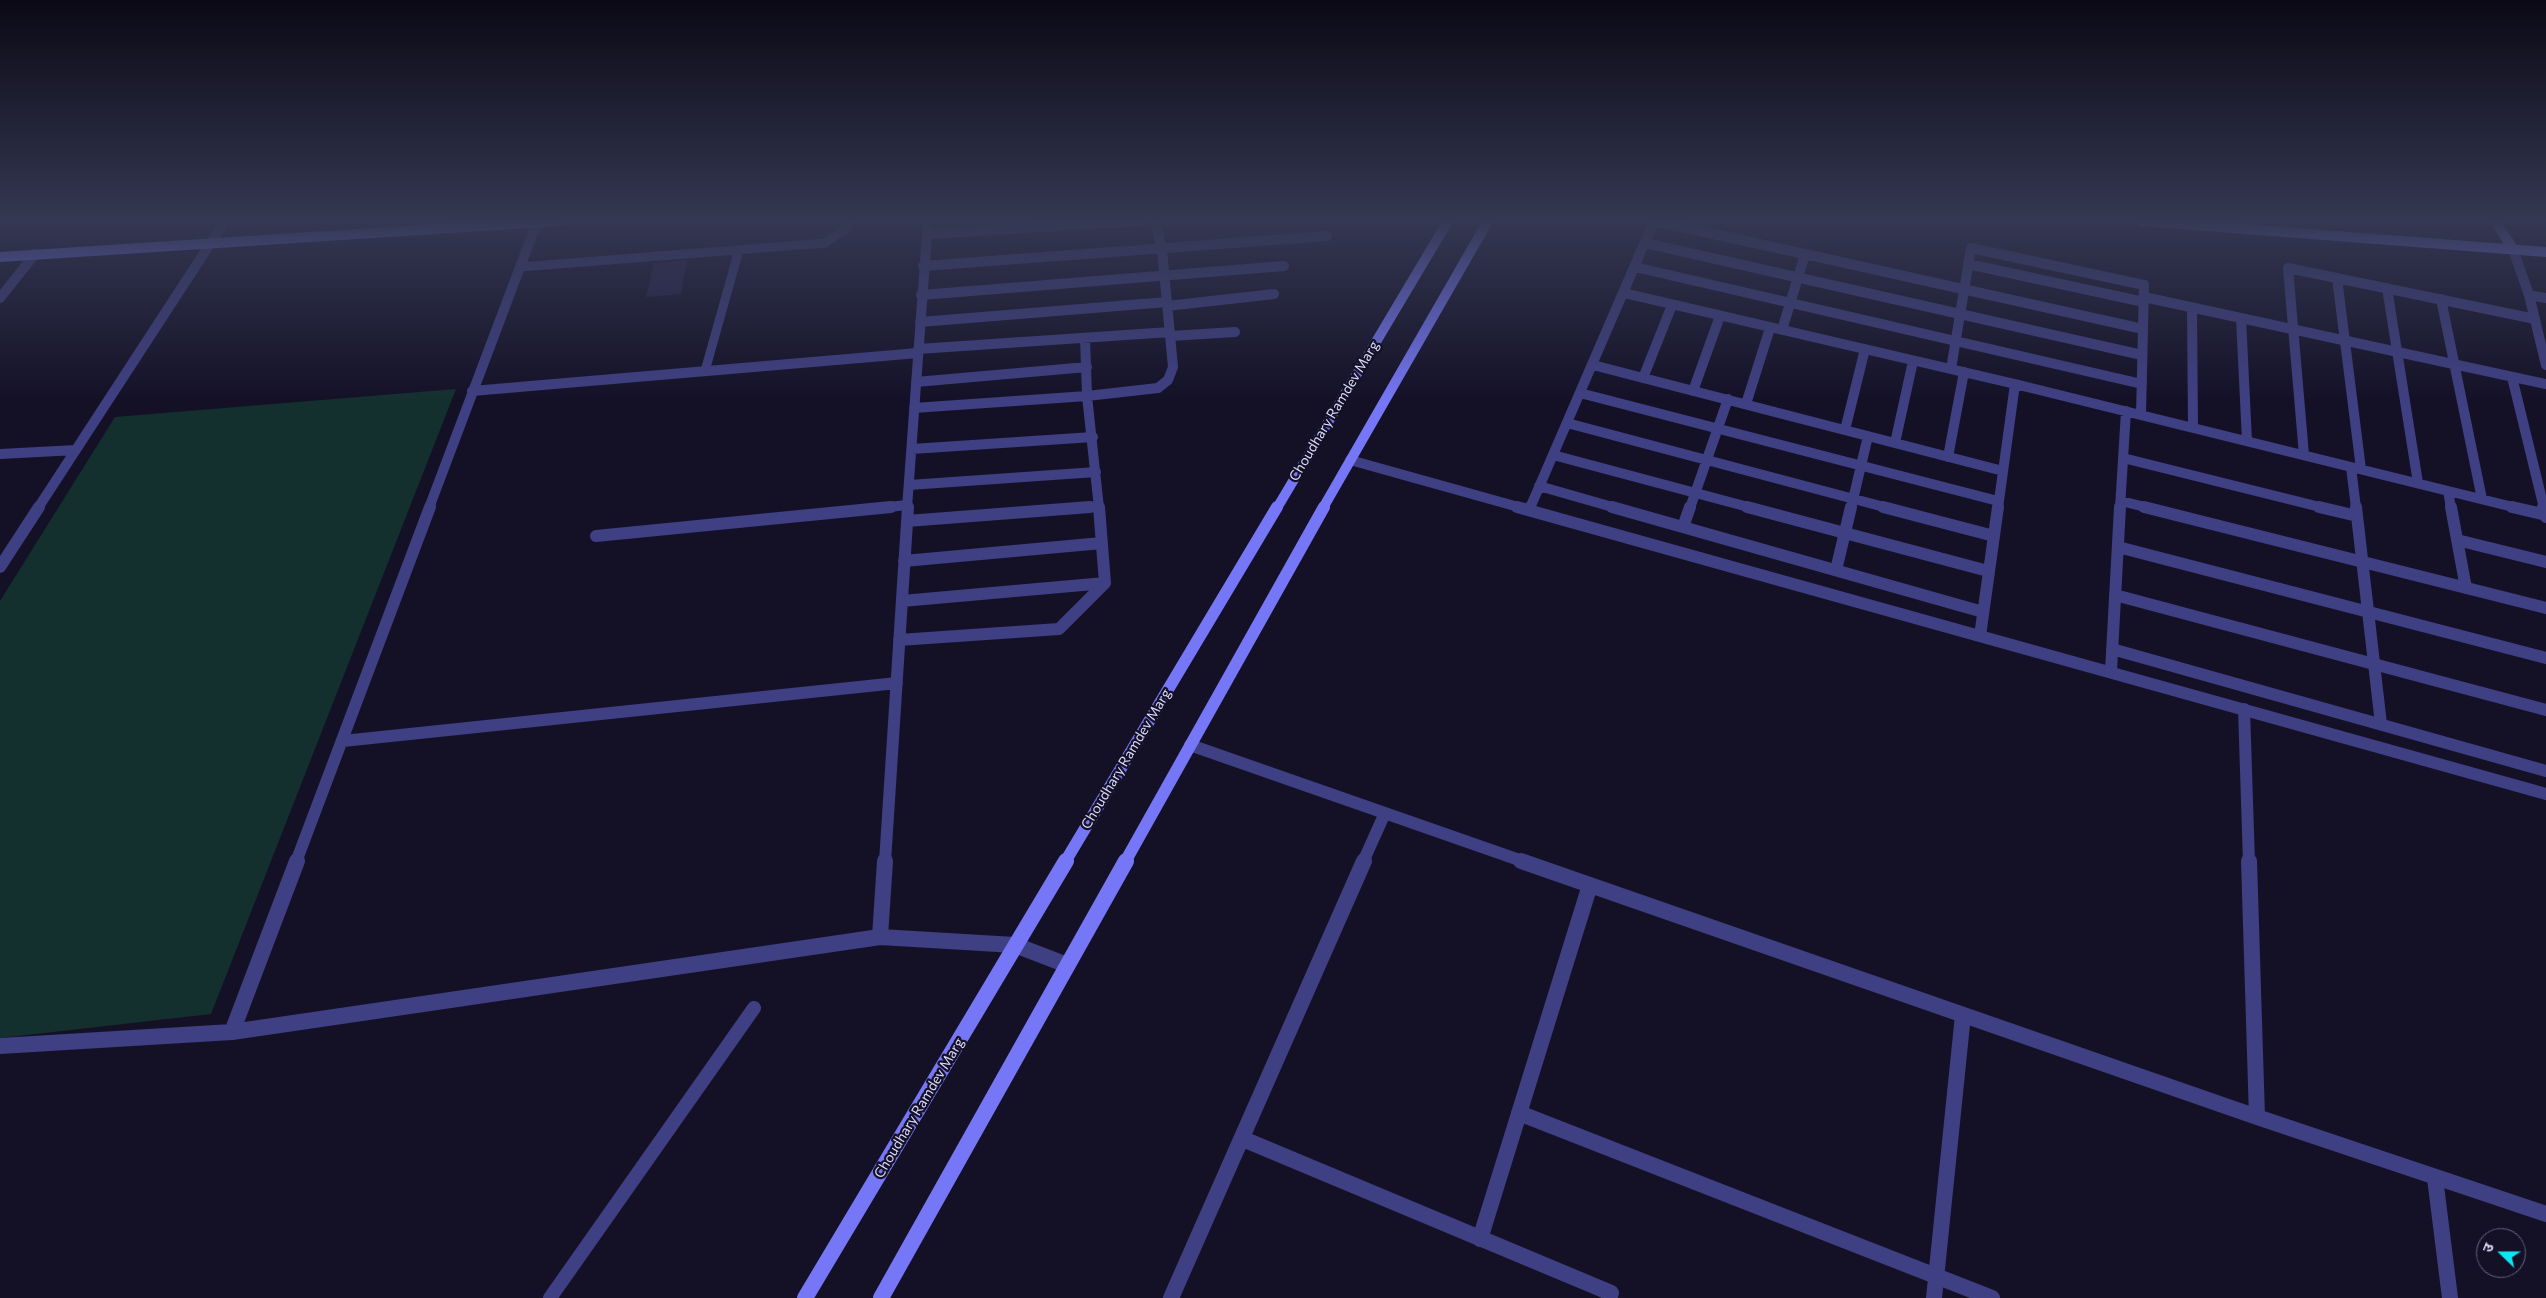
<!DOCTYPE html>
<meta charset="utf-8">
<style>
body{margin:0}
#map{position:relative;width:2546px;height:1298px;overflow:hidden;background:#141127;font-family:Commissioner,"Noto Sans Devanagari",sans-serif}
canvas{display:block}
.north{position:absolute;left:2476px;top:1228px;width:50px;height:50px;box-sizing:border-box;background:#141127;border:1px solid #64617d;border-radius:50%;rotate:292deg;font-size:14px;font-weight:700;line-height:20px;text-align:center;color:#dcd9fd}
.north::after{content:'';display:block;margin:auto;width:18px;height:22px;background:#10e3f1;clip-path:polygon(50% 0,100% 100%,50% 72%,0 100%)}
</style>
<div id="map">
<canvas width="2546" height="1298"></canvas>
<div class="north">उ</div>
</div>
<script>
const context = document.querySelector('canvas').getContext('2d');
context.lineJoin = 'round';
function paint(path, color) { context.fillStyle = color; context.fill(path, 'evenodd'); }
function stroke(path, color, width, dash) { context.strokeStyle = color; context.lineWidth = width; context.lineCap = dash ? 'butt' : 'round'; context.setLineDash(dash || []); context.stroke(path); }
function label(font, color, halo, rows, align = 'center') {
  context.font = font + ' Commissioner,sans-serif'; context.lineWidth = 4.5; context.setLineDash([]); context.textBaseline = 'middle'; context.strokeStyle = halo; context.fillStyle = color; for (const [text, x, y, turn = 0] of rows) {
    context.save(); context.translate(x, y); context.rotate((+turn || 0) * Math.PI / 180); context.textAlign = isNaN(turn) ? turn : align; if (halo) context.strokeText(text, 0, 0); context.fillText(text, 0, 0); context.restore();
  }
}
const green = new Path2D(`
 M456,389L211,1014L0,1038V601L115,417Z`);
const building = new Path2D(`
 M687,260L681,294L646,297L654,263Z`);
const laneFar1 = new Path2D(`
 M520,267L825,243L849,226L851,221
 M705,371L739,250`);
const lane = new Path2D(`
 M550,1298L754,1008`);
const streetFar2 = new Path2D(`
 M1654,221L1805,254L1782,330
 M928,234L1141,221
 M1645,243L2142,355
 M2513,249L2529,295L2546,365
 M1805,254L2143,329
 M1968,264L2144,302
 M923,266L1327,236
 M1635,267L2142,384
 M2337,278L2361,469
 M2387,288L2418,483
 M1624,293L2015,384L2517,508
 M921,295L1284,266
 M2529,295L2546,298
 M2144,297L2546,384
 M0,298L35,254
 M2441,299L2482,499
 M1167,306L1274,294
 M2192,307L2193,428
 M2241,318L2247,441
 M920,322L1167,302
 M1170,336L1235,332
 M1085,338L1087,396L1099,508
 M918,349L1170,332
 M1593,365L2003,471
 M1951,369L1971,248L2144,285L2141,415
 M2512,377L2544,508
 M1643,378L1672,305
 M916,382L1087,367
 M472,391L918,353
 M1693,391L1720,316
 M1580,393L1998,501
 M1746,404L1770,328
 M914,408L1087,396L1158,388L1168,380L1173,367L1162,250L1155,221
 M1567,423L1888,508
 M1845,430L1865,349
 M1895,443L1913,361
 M912,449L1093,437
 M0,454L76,450
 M1553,455L1752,508
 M2304,455L2288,268L2535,319
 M1948,457L1964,372
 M2123,458L2324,508
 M1350,460L1522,508
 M2351,467L2356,508
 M909,485L1096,472
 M1539,486L1616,508
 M2448,491L2451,508
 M2121,501L2149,508
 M38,508L225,221
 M429,508L537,222
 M878,508L908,505
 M907,508L928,221
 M1074,508L1099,506
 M1530,508L1654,221
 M1690,508L1728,399
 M1851,508L1868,436
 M1998,508L2015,384
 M2120,508L2126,411`);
const streetFar1 = new Path2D(`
 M1517,507L2546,794
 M1612,507L1983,612
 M1747,507L1988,571
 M1883,507L1994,536
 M2144,507L2546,608
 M2319,507L2357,516
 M2356,507L2381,724
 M2451,507L2466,588
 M2512,507L2546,515
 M2543,507L2546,517
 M1529,510L1530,507
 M907,521L1090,507
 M1683,527L1690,507
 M596,536L891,507
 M2457,540L2546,562
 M2118,547L2546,658
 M904,561L1102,543
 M0,567L39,507
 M1836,570L1851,507
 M2115,595L2546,710
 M902,601L1105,583
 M1980,636L1998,507
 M899,640L1059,629L1105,583L1099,507
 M2112,649L2546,771
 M2111,671L2120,507
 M2244,709L2249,862
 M343,741L897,683
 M1190,745L1525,862
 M296,862L430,507
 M885,862L908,507
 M1363,862L1385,813`);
const street = new Path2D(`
 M1521,861L2257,1117L2546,1214
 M2249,861L2257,1117
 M880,937L885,861
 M232,1032L297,861
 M0,1046L232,1032L880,937L1015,945L1067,965
 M1519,1113L1992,1298
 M1243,1139L1611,1293L1609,1298
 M2435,1178L2450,1298
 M1480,1239L1590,885
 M1171,1298L1364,861
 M1934,1298L1963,1015`);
const secondaryFar2 = new Path2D(`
 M2141,221L2546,252
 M2495,221L2513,249
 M0,257L559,221
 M1277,508L1448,221
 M1323,508L1488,221`);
const secondaryFar1 = new Path2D(`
 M1065,862L1277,507
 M1125,862L1324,507`);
const secondary = new Path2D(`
 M805,1298L1066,861
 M881,1298L1126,861`);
const streetNames = [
 ["Choudhary Ramdev Marg",1334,411,-59],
 ["Choudhary Ramdev Marg",1126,759,-59],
 ["Choudhary Ramdev Marg",919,1108,-59]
];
paint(green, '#14302e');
paint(building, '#251e47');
stroke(laneFar1, '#3f3f83', 9);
stroke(lane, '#3f3f83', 14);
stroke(streetFar2, '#3f3f83', 10);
stroke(streetFar1, '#3f3f83', 12);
stroke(street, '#3f3f83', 16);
stroke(secondaryFar2, '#7677f7', 10);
stroke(secondaryFar1, '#7677f7', 12);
stroke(secondary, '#7677f7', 16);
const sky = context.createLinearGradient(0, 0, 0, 402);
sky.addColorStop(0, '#0b0915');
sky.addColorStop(0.55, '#343852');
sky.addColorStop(1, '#34385200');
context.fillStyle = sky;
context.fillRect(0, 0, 2546, 402);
label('14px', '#dcd9fd', '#141127', streetNames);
</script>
